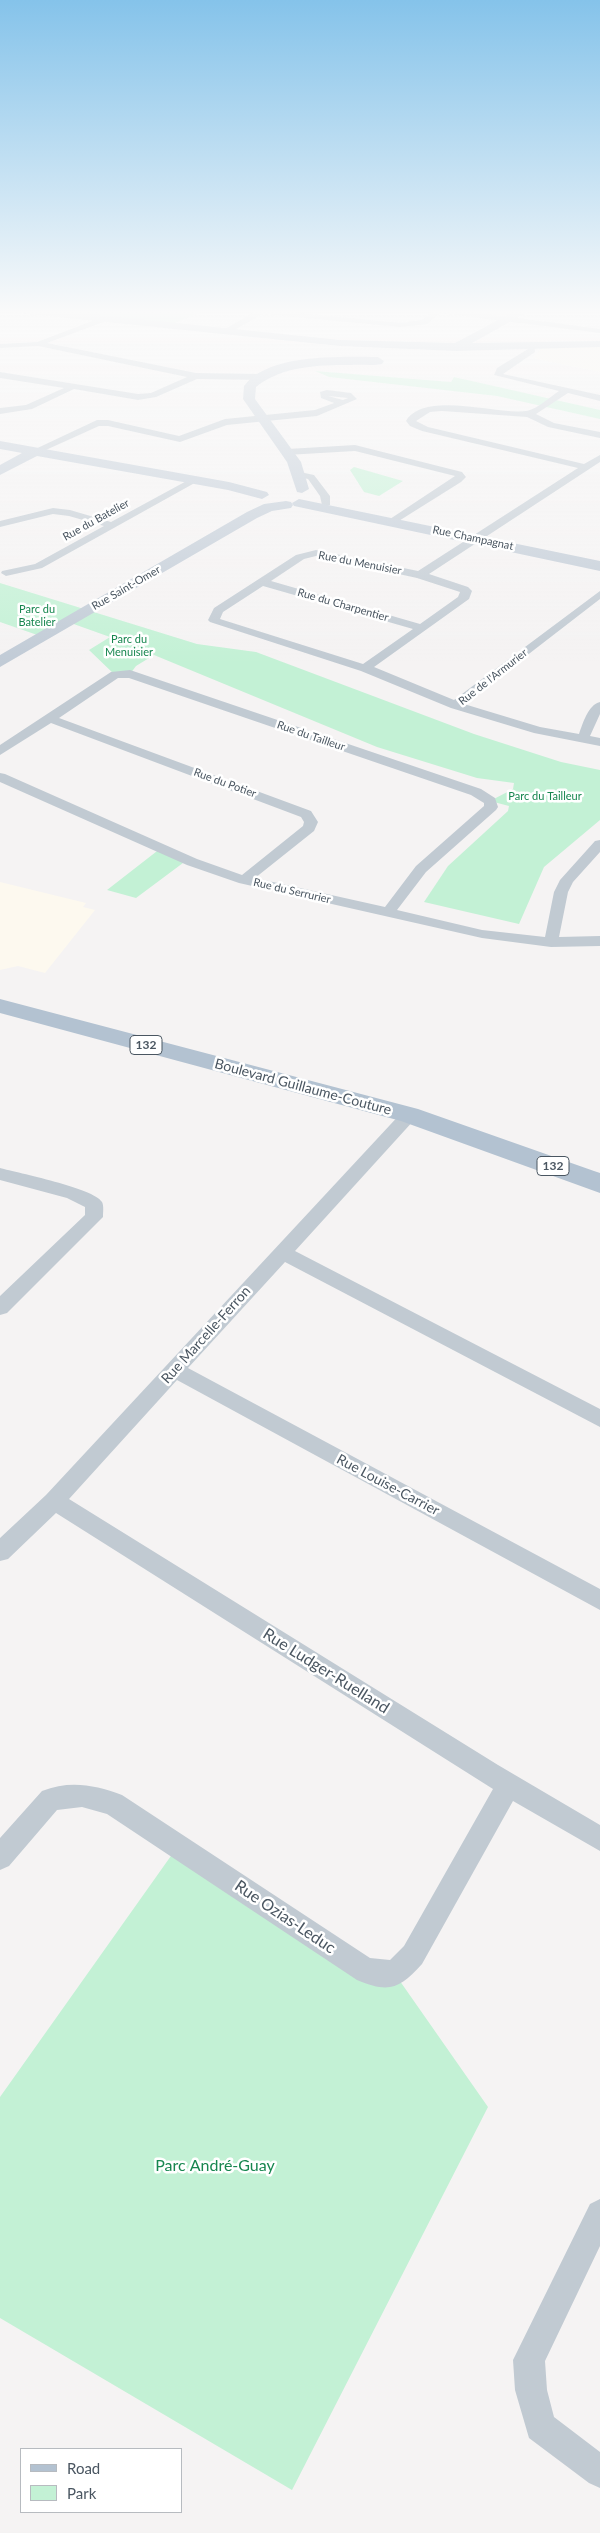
<!DOCTYPE html>
<meta charset="utf-8">
<style>
body{margin:0}
#map{position:relative;width:600px;height:2533px;overflow:hidden;background:#f5f3f3;font-family:Lato,sans-serif}
canvas{display:block}
.legend{position:absolute;left:20px;top:2448px;width:162px;height:65px;box-sizing:border-box;background:#fff;border:1px solid #b7bbc0;margin:0;padding:6px 9px;list-style:none;font-size:15px;color:#4a5661}
.legend li{display:flex;align-items:center;gap:10px;height:25px}
.legend b{width:25px;border:1px solid #b7bbc0}
</style>
<div id="map">
<canvas width="600" height="2533"></canvas>
<ul class="legend">
<li><b style="height:6px;background:#b3c2d1"></b>Road</li>
<li><b style="height:14px;background:#c3f1d5"></b>Park</li>
</ul>
</div>
<script>
const context = document.querySelector('canvas').getContext('2d');
context.lineJoin = 'round';
function paint(path, color) { context.fillStyle = color; context.fill(path, 'evenodd'); }
function label(font, color, halo, rows, align = 'center') {
  context.font = font + ' Lato,sans-serif'; context.lineWidth = 5; context.setLineDash([]); context.textBaseline = 'middle'; context.strokeStyle = halo; context.fillStyle = color; for (const [text, x, y, turn = 0] of rows) {
    context.save(); context.translate(x, y); context.rotate((+turn || 0) * Math.PI / 180); context.textAlign = isNaN(turn) ? turn : align; if (halo) context.strokeText(text, 0, 0); context.fillText(text, 0, 0); context.restore();
  }
}
function stroke(path, color, width, dash) { context.strokeStyle = color; context.lineWidth = width; context.lineCap = dash ? 'butt' : 'round'; context.setLineDash(dash || []); context.stroke(path); }
const commercial = new Path2D(`
 M600,347V372L533,358L542,348Z
 M0,882L86,903L83,907L95,910L45,973L18,966L0,970Z`);
const medical = new Path2D(`
 M430,309H528L509,319Z`);
const green = new Path2D(`
 M35,309H208L170,325Z
 M315,371L451,382L454,377L600,410V419L497,396L329,377Z
 M354,467L403,481L379,496L364,492L350,470Z
 M0,583L197,644L256,652L474,734L561,762L600,770V820L544,867L519,924L424,902L448,866L508,811L509,806L490,801L513,789L514,783L477,778L377,747L154,655L136,666L130,674L115,675L89,650L110,637L68,622L43,637L0,622Z
 M161,848L187,860L136,898L107,890Z
 M178,1846L395,1974L488,2107L292,2490L0,2318V2097Z`);
const street = new Path2D(`
 M259,309L401,323L422,320L432,312L426,309H449L600,329V333L440,313L427,324L401,327L263,314L227,334L220,332Z
 M103,317L107,319L106,321L47,343L196,373L260,374L264,377L260,380L197,379L156,397L138,400L74,389L32,409L0,414V408L26,405L64,388L0,378V372L138,394L151,393L187,377L38,346L0,348V344L37,342Z
 M528,344H534L535,352L503,374L600,395V401L568,393L536,414L554,423L600,432V438L548,427L527,417L442,411L430,412L416,421L428,427L584,464L600,455V462L429,574L468,587L472,591L469,599L374,667L454,700L600,591V599L464,704L540,727L579,734C583,723 588,705 600,702V714L590,736L600,738V746L534,733L451,708L361,671L210,622L208,620L214,608L296,555L316,550L418,571L578,468L422,431L410,426L406,421C424,390 497,415 526,411C536,410 550,397 559,391L494,375L497,368L528,349ZM316,556L417,578L460,592L458,597L420,624L271,581L304,559ZM263,586L413,629L363,664L220,619L223,612Z
 M327,390L351,393L357,399L317,416L227,425L180,442L108,426H99L37,454L29,452L97,420H108L179,436L225,419L315,410L334,403L321,398L320,392ZM328,396L348,398L343,400Z
 M355,445L462,472L466,477L461,482L394,524L390,523V519L455,476L355,451L287,455L282,452L287,449Z
 M300,472L314,475L330,496V505H322L320,496L308,479L297,477V473Z
 M192,478L200,480L42,568L6,576L1,573L2,571L35,564L104,526L69,516L53,514L0,527V521L53,508L70,510L111,522Z
 M130,670L481,789L495,798L498,807L496,810L426,872L397,910L482,930L545,937L554,892L560,880L595,841L600,840V852L573,882L568,892L559,937L600,936V946L551,947L482,938L239,883L187,865L0,782V773L5,774L197,859L242,875L303,826L304,822L301,817L51,723L0,755V745L111,672ZM118,678H129L471,795L484,803V806L416,866L385,907L255,878L314,831L318,822L311,811L59,718Z
 M409,1109L415,1111L418,1115L415,1119L295,1251L600,1409V1427L285,1262L188,1368L600,1589V1610L177,1380L69,1499L498,1765L600,1825V1851L513,1801L422,1964C400,1988 390,1994 357,1980L107,1814L82,1807L57,1810L9,1866L0,1870V1838L42,1791C70,1780 95,1785 122,1795L370,1958L390,1960L404,1946L493,1789L56,1513L8,1559L0,1561V1538L46,1495L403,1111Z
 M0,1168C18,1173 94,1188 102,1202C104,1206 103,1212 103,1217L7,1313L0,1315V1296L85,1215V1207L67,1198L0,1180Z
 M600,2199V2246L545,2361L547,2390L554,2417L600,2452V2488L589,2483L529,2438L515,2390L513,2360L590,2204Z`);
const secondary = new Path2D(`
 M3,309H42L340,340L455,343L519,309H533L472,343L600,341V347L456,351L340,346L9,312Z
 M378,357L384,361L382,364C372,366 361,364 351,365C318,365 282,366 256,387L255,399L301,462L309,489L302,493L297,492L287,462L243,399L244,386C269,353 341,357 378,357Z
 M0,441L229,482L267,492L269,495L262,499L228,490L37,456L0,475V465L22,453L0,449Z
 M299,499L600,561V571L294,506L292,503Z
 M286,501L291,502L293,505L291,508L272,511L257,518L0,667V655L247,512L264,504Z`);
const primary = new Path2D(`
 M0,999L418,1109L594,1171L600,1173V1193L401,1121L0,1013Z`);
const farStreetnames = [
 ["Rue du Batelier",96,520,-29],
 ["Rue Champagnat",473,538,12],
 ["Rue du Menuisier",360,563,11],
 ["Rue Saint-Omer",126,588,-30],
 ["Rue du Charpentier",343,605,16],
 ["Rue de l'Armurier",493,677,-38],
 ["Rue du Tailleur",311,736,19],
 ["Rue du Potier",225,783,20],
 ["Rue du Serrurier",292,891,13]
];
const farParknames = [
 ["Parc du",37,609],
 ["Batelier",37,622],
 ["Parc du",129,639],
 ["Menuisier",129,652],
 ["Parc du Tailleur",545,796]
];
const shields = [
 [146,1045,32],
 [553,1166,32]
];
const shieldNames = [
 ["132",146,1045],
 ["132",553,1166]
];
const streetNames = [
 ["Boulevard Guillaume-Couture",303,1087,15],
 ["Rue Marcelle-Ferron",206,1335,-48],
 ["Rue Louise-Carrier",388,1485,28]
];
const nearStreetnames = [
 ["Rue Ludger-Ruelland",326,1671,32],
 ["Rue Ozias-Leduc",285,1917,34]
];
const nearParknames = [
 ["Parc André-Guay",215,2166]
];
paint(commercial, '#fdf9ef');
paint(medical, '#fce8e6');
paint(green, '#c3f1d5');
paint(street, '#c1cad2');
paint(secondary, '#c1cbd6');
paint(primary, '#b3c2d1');
const sky = context.createLinearGradient(0, 0, 0, 664);
sky.addColorStop(0, '#85c3ea');
sky.addColorStop(0.47, '#fafafa');
sky.addColorStop(1, '#fafafa00');
context.fillStyle = sky;
context.fillRect(0, 0, 600, 664);
label('11px', '#4a5661', '#fff', farStreetnames);
label('11px', '#17864f', '#fff', farParknames);
for (const [x, y, w] of shields) { const box = new Path2D(); box.roundRect(x - w / 2, y - 9.5, w, 19, 4); context.fillStyle = '#fff'; context.fill(box); stroke(box, '#4a5661', 1); }
label('bold 12px', '#4a5661', null, shieldNames);
label('14px', '#4a5661', '#fff', streetNames);
label('16px', '#4a5661', '#fff', nearStreetnames);
label('16px', '#17864f', '#fff', nearParknames);
</script>
